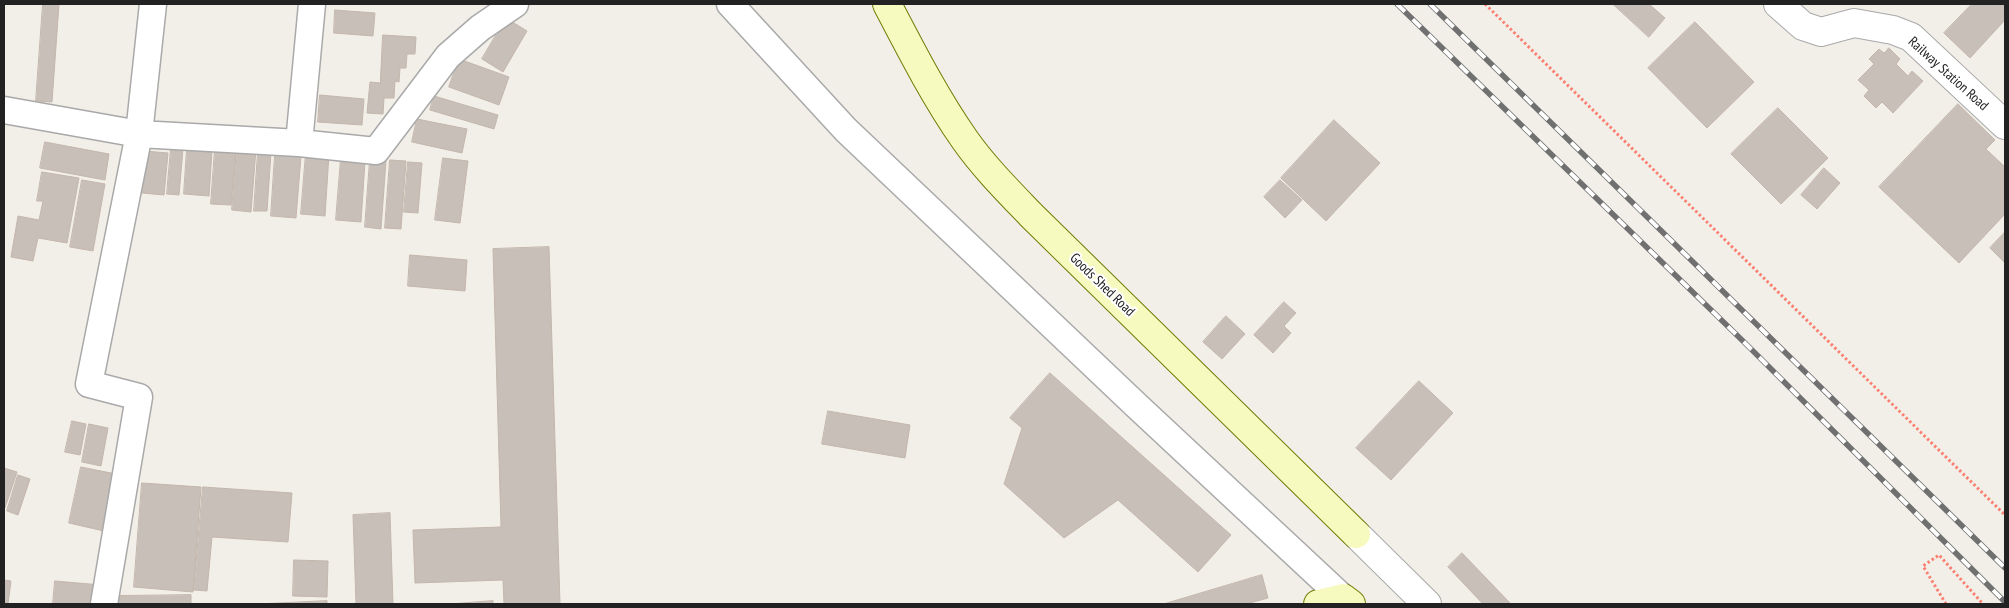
<!DOCTYPE html>
<style>
body{margin:0}
#map{position:relative;width:2009px;height:608px;overflow:hidden;background:#f2efe9;font-family:"PT Sans Narrow",sans-serif}
canvas{display:block}
.frame{position:absolute;inset:0;border:5px solid #222;pointer-events:none}
</style>
<div id="map">
<canvas width="2009" height="608"></canvas>
<div class="frame"></div>
</div>
<script>
const context = document.querySelector('canvas').getContext('2d');
context.lineJoin = 'round';
function paint(path, color) { context.fillStyle = color; context.fill(path, 'evenodd'); }
function stroke(path, color, width, dash) { context.strokeStyle = color; context.lineWidth = width; context.lineCap = dash ? 'butt' : 'round'; context.setLineDash(dash || []); context.stroke(path); }
function label(font, color, halo, rows, align = 'center') {
  context.font = font + ' "PT Sans Narrow",sans-serif'; context.lineWidth = 4; context.setLineDash([]); context.textBaseline = 'middle'; context.strokeStyle = halo; context.fillStyle = color; for (const [text, x, y, turn = 0] of rows) {
    context.save(); context.translate(x, y); context.rotate((+turn || 0) * Math.PI / 180); context.textAlign = isNaN(turn) ? turn : align; if (halo) context.strokeText(text, 0, 0); context.fillText(text, 0, 0); context.restore();
  }
}
const building = new Path2D(`
 M43,4H59L52,102L36,101Z
 M1613,4H1649L1665,18L1649,37Z
 M1972,4H2005V20L1970,58L1944,33Z
 M335,10L375,13L373,36L334,33Z
 M506,18L527,31L503,72L482,59Z
 M1695,22L1754,82L1707,128L1648,68Z
 M383,35L416,37L415,54H407L406,68H400L399,82L395,81L394,98H384L383,114L367,113L370,82L380,83Z
 M1889,48L1900,59L1896,64L1908,76L1912,71L1923,81L1893,113L1882,102L1876,108L1864,96L1869,90L1858,80L1874,64L1869,59L1879,49L1884,53Z
 M459,59L509,77L499,105L449,87Z
 M320,95L364,99L362,125L318,122Z
 M434,96L498,115L494,129L430,110Z
 M1958,104L1995,140L1986,149L2005,167V214L1959,263L1879,187Z
 M1778,108L1828,158L1781,204L1731,154Z
 M417,119L467,129L462,153L412,142Z
 M1334,120L1380,163L1326,221L1281,178Z
 M45,142L109,154L105,180L40,168Z
 M237,147L256,149L251,212L232,210Z
 M171,148L183,149L179,195L167,194Z
 M187,149L212,151L209,196L184,194Z
 M215,149L236,150L231,205L211,204Z
 M145,151L168,153L164,195L142,193Z
 M258,152L271,153L267,211H254Z
 M306,153L329,154L325,216L301,214Z
 M275,155L301,156L296,218L271,216Z
 M341,158L365,161L361,222L336,220Z
 M443,158L468,161L460,223L435,220Z
 M370,160L386,161L381,229L365,227Z
 M390,160L406,161L401,229L385,228Z
 M408,162L422,163L418,213L404,212Z
 M1824,168L1840,183L1817,209L1801,195Z
 M42,172L79,178L67,243L38,238L33,261L11,257L18,216L39,220L43,201H37Z
 M82,180L105,184L93,251L70,247Z
 M1280,180L1302,200L1285,218L1264,197Z
 M2005,232V263L1990,248Z
 M549,247L560,604H504L503,580L415,583L413,530L501,527L493,249Z
 M410,255L467,260L465,291L408,286Z
 M1284,302L1296,313L1284,326L1291,333L1273,353L1254,335Z
 M1226,316L1245,334L1222,359L1203,342Z
 M1050,373L1231,535L1198,572L1118,500L1064,538L1004,484L1022,428L1010,418Z
 M1419,381L1453,413L1391,480L1356,448Z
 M828,411L910,425L905,458L822,444Z
 M72,421L86,424L80,455L65,452Z
 M89,424L108,428L101,466L82,462Z
 M81,467L121,475L108,532L69,523Z
 M4,468L17,472L5,508H4Z
 M18,475L30,479L18,515L7,511Z
 M142,483L201,487L193,592L134,587Z
 M203,487L292,493L288,542L212,537L207,591L194,590Z
 M390,513L393,604H356L353,515Z
 M1462,553L1511,604H1483L1448,567Z
 M294,560L328,561L327,597L293,596Z
 M1262,575L1268,598L1246,604H1164Z
 M4,580L11,581L8,604H4Z
 M55,581L101,585L99,604H53Z
 M191,595V604H117V596Z
 M327,601V604H258Z
 M493,601V604H450Z`);
const path = new Path2D(`
 M1485,4L2005,515
 M1946,604L1923,566L1939,555L1983,604`);
const minor = new Path2D(`
 M730,4L846,130L1137,406L1343,598
 M4,110L139,134L299,143L376,151L448,56L480,28L515,4
 M299,143L312,4
 M104,604L139,397L89,384L139,134L153,4`);
const tertiary = new Path2D(`
 M1778,4L1803,26L1821,32L1854,23L1893,30L1911,37L2005,125
 M1356,534L1427,604`);
const secondary = new Path2D(`
 M887,4C911,50 935,97 965,140C984,167 1008,191 1031,215L1356,534
 M1318,604L1343,598L1351,604`);
const rail = new Path2D(`
 M1397,4L1745,343L2005,602
 M1430,4L2005,568`);
const streetNames = [
 ["Railway Station Road",1948,74,42],
 ["Goods Shed Road",1102,285,44]
];
paint(building, '#c7bfb8');
stroke(building, '#c4b6ab', 1);
stroke(minor, '#a9a9a9', 29);
stroke(tertiary, '#a9a9a9', 30);
stroke(secondary, '#707d05', 30);
stroke(path, '#fa8072', 3, [2.5, 2.5]);
stroke(minor, '#fff', 26);
stroke(tertiary, '#fff', 28);
stroke(secondary, '#f7fabf', 28);
stroke(rail, '#707070', 5.5);
stroke(rail, '#fff', 4, [11]);
label('14px', '#222', '#fff', streetNames);
</script>
